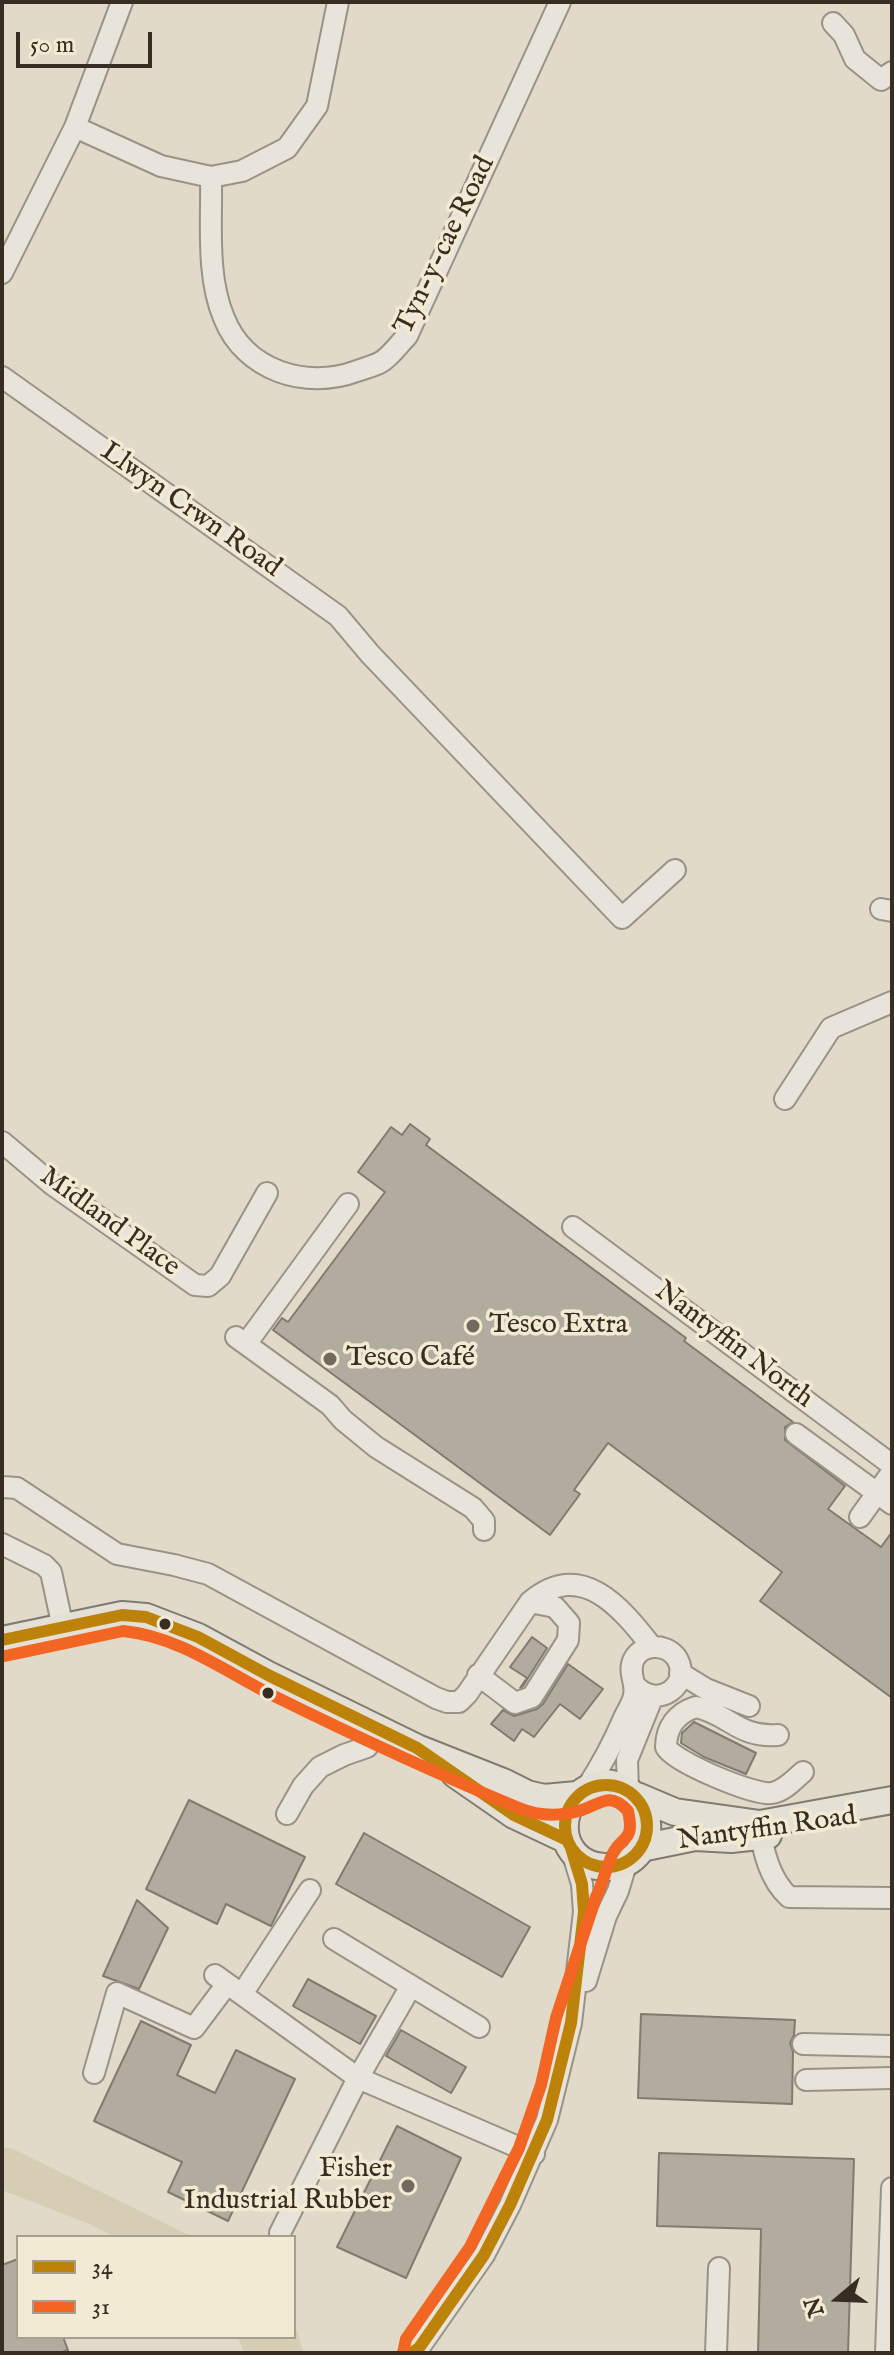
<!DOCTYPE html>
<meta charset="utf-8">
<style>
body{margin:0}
#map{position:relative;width:894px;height:2355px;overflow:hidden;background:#e2dac8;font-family:"IM FELL English",serif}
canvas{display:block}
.frame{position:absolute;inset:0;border:4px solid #372d23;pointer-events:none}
.legend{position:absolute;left:16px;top:2235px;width:280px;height:104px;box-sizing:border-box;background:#f3ead4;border:2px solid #a89e8d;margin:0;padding:10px 14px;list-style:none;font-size:24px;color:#372d23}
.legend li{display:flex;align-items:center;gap:16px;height:40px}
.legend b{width:40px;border:2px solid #a89e8d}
.north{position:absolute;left:798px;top:2259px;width:80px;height:80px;-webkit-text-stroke:6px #f3ead4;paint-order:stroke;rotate:251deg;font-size:22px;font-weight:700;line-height:32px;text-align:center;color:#372d23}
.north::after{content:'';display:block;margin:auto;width:28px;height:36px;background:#372d23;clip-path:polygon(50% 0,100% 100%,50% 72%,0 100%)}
.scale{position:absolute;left:16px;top:32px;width:136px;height:36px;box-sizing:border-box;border:4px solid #372d23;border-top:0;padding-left:10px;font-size:24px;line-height:28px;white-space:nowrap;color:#372d23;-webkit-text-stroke:6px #f3ead4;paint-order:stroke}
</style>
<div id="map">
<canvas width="894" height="2355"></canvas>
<div class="frame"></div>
<ul class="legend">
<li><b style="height:10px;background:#bd820a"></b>34</li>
<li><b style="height:10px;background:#f26522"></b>31</li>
</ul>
<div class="north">N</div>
<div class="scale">50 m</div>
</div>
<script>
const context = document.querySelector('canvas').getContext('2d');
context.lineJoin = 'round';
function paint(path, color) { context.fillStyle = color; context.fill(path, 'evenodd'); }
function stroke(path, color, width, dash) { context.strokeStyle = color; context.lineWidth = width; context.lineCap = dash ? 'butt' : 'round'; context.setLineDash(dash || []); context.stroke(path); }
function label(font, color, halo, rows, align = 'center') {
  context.font = font + ' "IM FELL English",serif'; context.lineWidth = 7; context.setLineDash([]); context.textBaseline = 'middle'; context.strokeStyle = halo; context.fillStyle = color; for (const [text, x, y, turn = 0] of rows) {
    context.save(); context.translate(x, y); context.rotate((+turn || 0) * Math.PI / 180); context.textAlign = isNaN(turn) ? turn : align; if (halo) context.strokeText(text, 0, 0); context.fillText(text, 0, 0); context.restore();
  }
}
const green = new Path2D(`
 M2,2148H11L193,2237H115L87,2223L2,2190Z
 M294,2323L304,2353H244L238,2337H294Z`);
const building = new Path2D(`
 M410,1124L430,1139L426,1145L686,1338L684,1341L793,1422L785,1427V1440L845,1486L828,1509L881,1547L892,1532V1698L760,1601L782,1572L608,1443L574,1490L580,1494L550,1535L273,1330L282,1318L288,1322L385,1192L358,1172L391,1127L402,1135Z
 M532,1637L547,1648L523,1686L520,1688L527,1678L510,1667Z
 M568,1664L603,1689L580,1719L560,1704L534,1737L522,1729L514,1741L491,1724L503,1710L514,1716L537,1709L543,1704Z
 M694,1722L756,1753L746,1774L704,1757L681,1743L682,1733Z
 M189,1800L305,1857L271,1926L226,1904L217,1924L146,1889Z
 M364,1833L530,1927L502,1977L336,1884Z
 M137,1900L168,1928L139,1989L103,1976Z
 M308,1979L376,2016L360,2044L293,2006Z
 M641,2014L795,2020L794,2035L790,2043L793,2052L792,2104L638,2098Z
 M141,2021L191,2045L177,2075L215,2093L236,2050L295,2079L228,2221L168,2192L182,2162L94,2121Z
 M401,2030L466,2067L451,2093L386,2056Z
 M397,2126L461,2158L406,2278L337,2247Z
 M659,2153L854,2159L848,2353H758L761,2229L657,2226Z
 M18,2259V2337H63L68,2350L59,2353H2V2265Z`);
const minor = new Path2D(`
 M833,23L844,35L855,59L881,80L892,72
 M75,127L161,166L211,177L242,171L287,148L317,106L338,2
 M211,177C212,222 206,276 224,318C245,371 306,390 357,371C365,368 374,366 381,362C390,357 399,344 407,336L560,2
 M2,273L75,127L122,2
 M2,377L338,616L370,654L622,918L675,870
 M881,909L892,911
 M785,1099L831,1028L892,1002
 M2,1142L53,1185L195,1285L208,1286L220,1276L267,1193
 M573,1227L892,1465
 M236,1337L330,1405L343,1420L376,1447L473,1508L484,1521V1530
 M246,1344L348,1204
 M796,1434L892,1504
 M2,1487L17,1488L117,1554L174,1565L208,1574L436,1698L447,1702H459L467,1694L530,1602C581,1559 620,1606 652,1647
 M860,1517L892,1472
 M2,1544L44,1565L51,1572L63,1628
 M680,1673L706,1689L749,1706
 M478,1675L515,1703L532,1697L568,1640L569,1623L555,1607L530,1602
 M778,1735C738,1738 729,1714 696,1707C677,1713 666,1727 666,1747C674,1762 755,1796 772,1793C784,1791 794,1780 803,1772
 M586,1789C601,1766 613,1744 624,1718C627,1711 633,1703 634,1695C637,1683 627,1672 634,1659C642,1644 665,1643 676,1657C694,1684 657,1712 634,1684
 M628,1789L627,1760L653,1696
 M287,1814L303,1786L320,1767L344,1755L367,1747L380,1729
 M760,1824C762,1850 770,1880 789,1897L892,1898
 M334,1939L479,2027
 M215,1975L358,2078L534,2154
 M586,1981L606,1916L618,1891L627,1861
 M242,1994L310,1890
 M803,2044L892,2046
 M94,2073L117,1993L194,2028L227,1984
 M806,2080L892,2078
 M280,2233L358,2078L411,1986
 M412,2353L419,2348L484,2255L510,2205L547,2120L571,2023L584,1912L582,1884L571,1848
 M716,2353L719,2268
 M886,2353L892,2188`);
const major = new Path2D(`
 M2,1640L122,1615L146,1617L198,1637L268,1675L417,1748L503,1782L527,1794L544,1798L577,1795
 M455,1774L514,1815L565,1839
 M607,1783C663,1791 659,1868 605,1867C551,1865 551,1789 607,1783Z
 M637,1796L675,1812L760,1824L892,1800
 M641,1848L695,1837L731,1839L768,1835`);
const bus1 = new Path2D(`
 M2,1640L122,1615L146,1617L198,1637L268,1675L417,1748L514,1815L565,1839
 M565 1826a41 41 0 1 1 82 0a41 41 0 1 1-82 0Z
 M412,2353L419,2348L484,2255L510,2205L547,2120L571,2023L584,1912L582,1884L571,1848`);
const bus2 = new Path2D(`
 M5,1656L123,1631C178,1636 226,1672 274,1696C355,1736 435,1773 519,1808C538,1816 560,1816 579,1811C600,1805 609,1790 628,1811C635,1843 622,1834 612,1855C606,1869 603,1883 596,1897L556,2018L541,2085L519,2148L470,2247L406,2339L403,2353`);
const markers = [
 [473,1326,8,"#736a5d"],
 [330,1359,8,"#736a5d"],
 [165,1624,7,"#372d23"],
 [268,1693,7,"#372d23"],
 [408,2186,8,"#736a5d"]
];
const streetNames = [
 ["Tyn-y-cae Road",446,246,-64],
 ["Llwyn Crwn Road",190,511,35],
 ["Midland Place",109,1223,36],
 ["Nantyffin North",733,1346,37],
 ["Nantyffin Road",767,1830,-8]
];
const poiNames = [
 ["Tesco Extra",489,1326],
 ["Tesco Café",346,1359],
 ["Fisher",392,2170,"right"],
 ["Industrial Rubber",392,2202,"right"]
];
paint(green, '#d7ccb4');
paint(building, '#b2ac9f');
stroke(building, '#807b71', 2);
stroke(minor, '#989287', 24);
stroke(major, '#807b71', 30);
stroke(minor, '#e8e4db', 20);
stroke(major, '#e5e0d5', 26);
stroke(bus1, '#bd820a', 12);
stroke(bus2, '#f26522', 12);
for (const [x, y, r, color] of markers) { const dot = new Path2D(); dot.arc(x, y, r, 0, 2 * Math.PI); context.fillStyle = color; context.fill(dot); stroke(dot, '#f3ead4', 3); }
label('28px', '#372d23', '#f3ead4', streetNames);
label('28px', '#372d23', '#f3ead4', poiNames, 'left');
</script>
